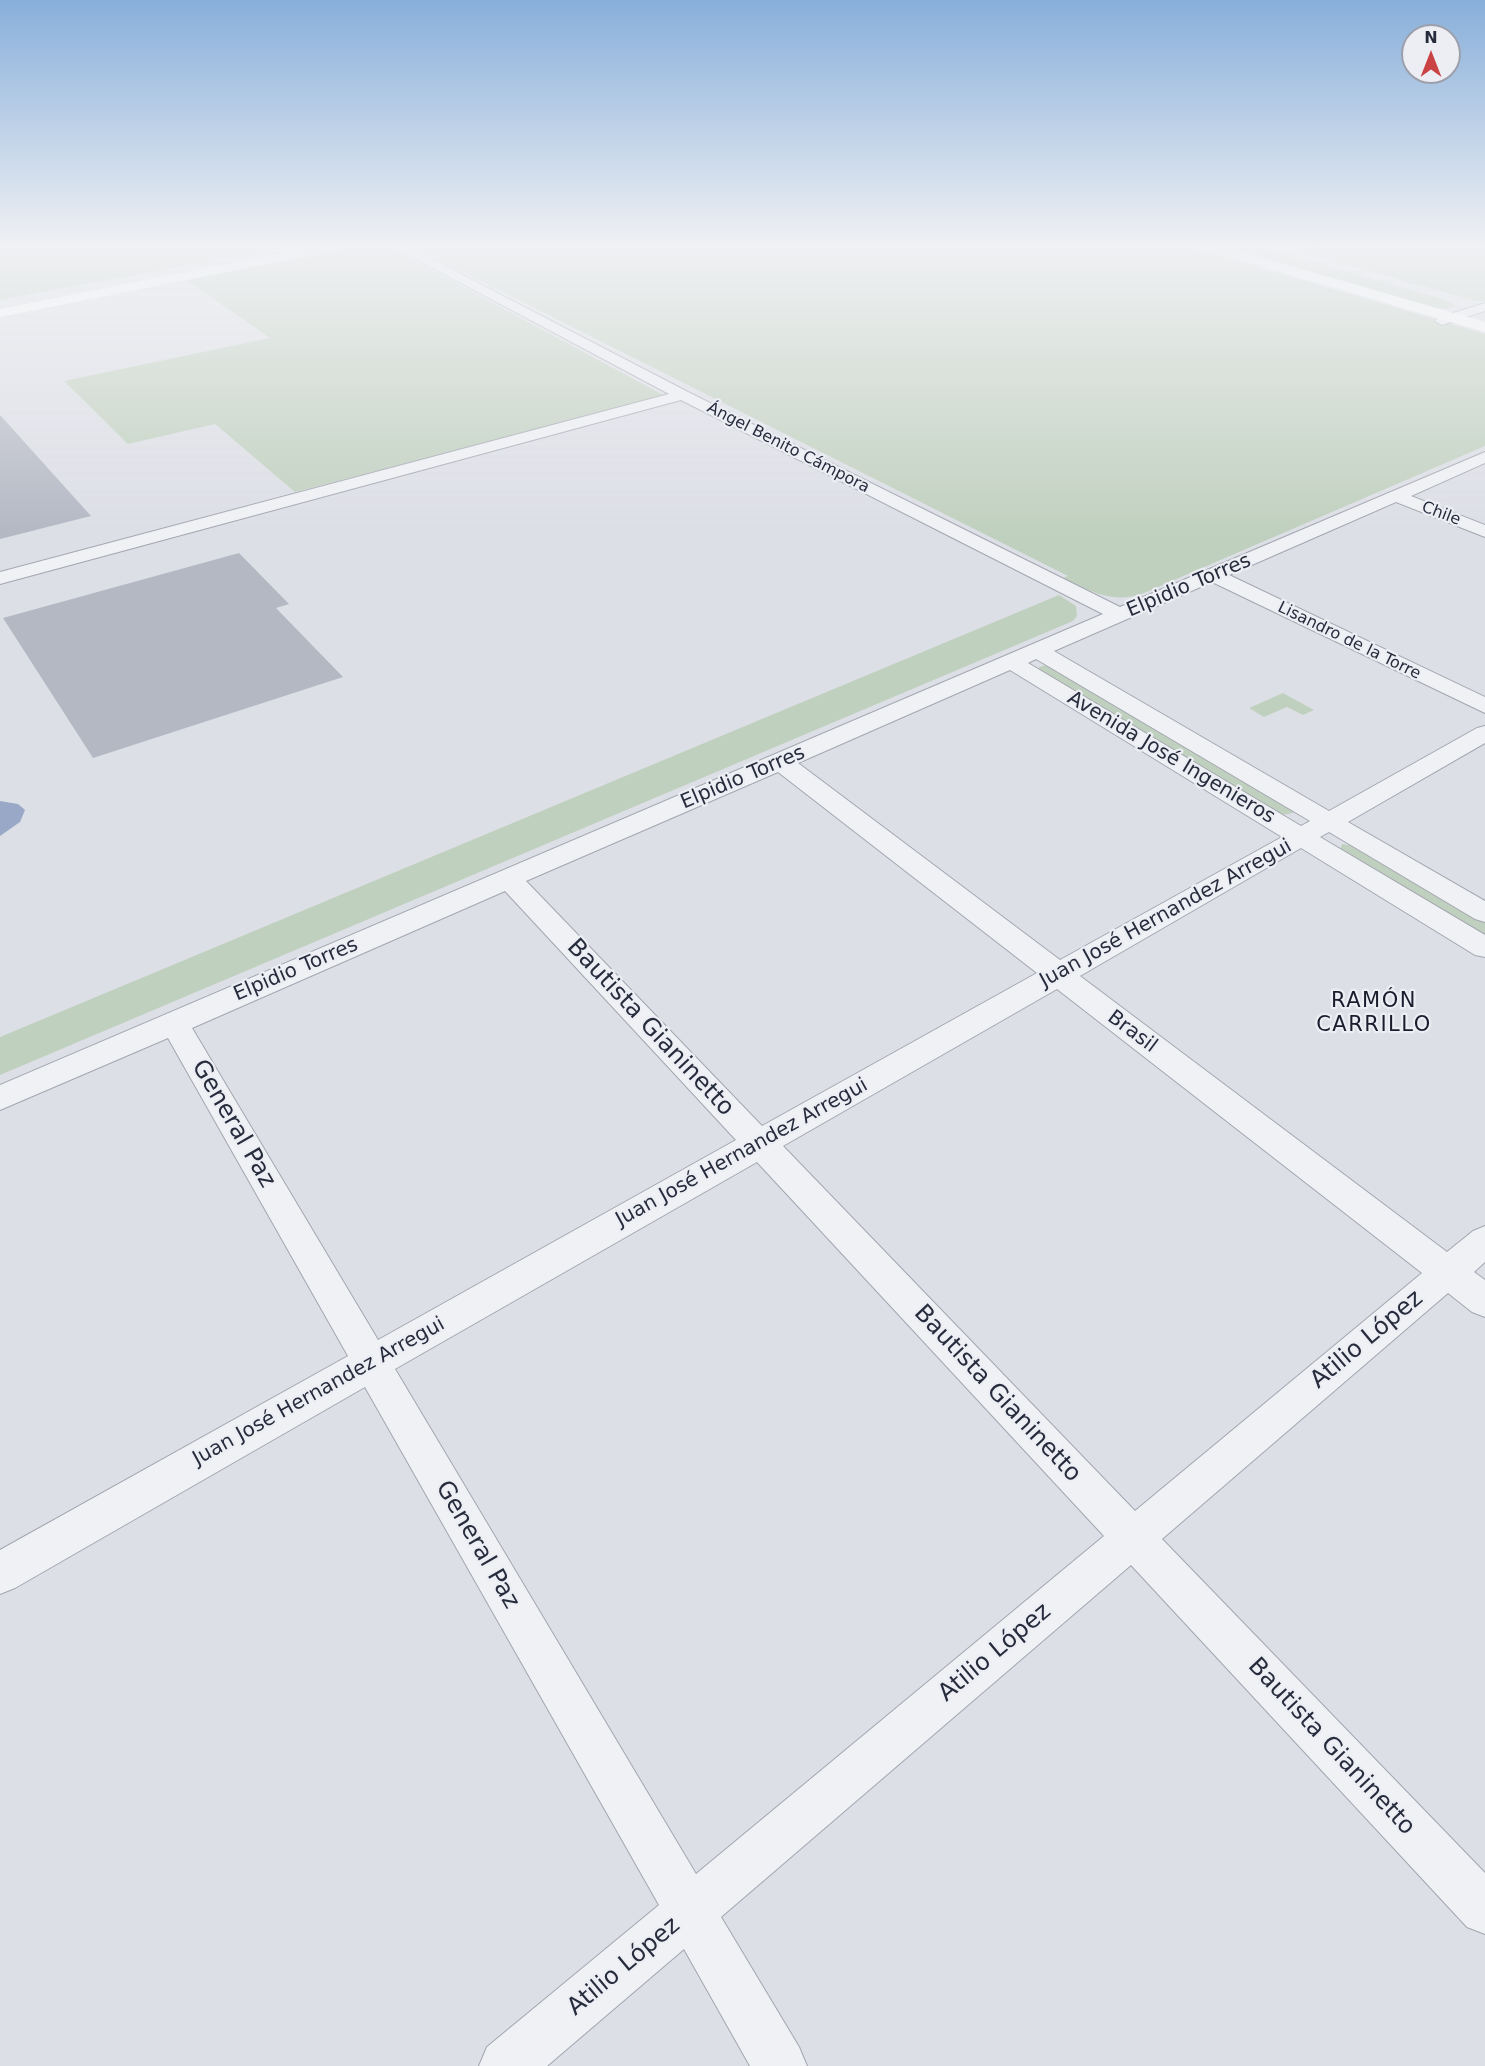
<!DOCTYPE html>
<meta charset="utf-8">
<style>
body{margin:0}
#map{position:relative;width:1485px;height:2066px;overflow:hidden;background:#dddfe6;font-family:"DejaVu Sans",sans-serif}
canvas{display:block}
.north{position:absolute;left:1401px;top:24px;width:60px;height:60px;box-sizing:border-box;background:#eceef4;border:2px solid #9da0ab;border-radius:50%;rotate:0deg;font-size:16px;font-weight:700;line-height:24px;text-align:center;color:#272c3d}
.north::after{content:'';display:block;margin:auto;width:21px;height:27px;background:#cb4245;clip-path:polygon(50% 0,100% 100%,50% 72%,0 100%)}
</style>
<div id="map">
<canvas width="1485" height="2066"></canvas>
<div class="north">N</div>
</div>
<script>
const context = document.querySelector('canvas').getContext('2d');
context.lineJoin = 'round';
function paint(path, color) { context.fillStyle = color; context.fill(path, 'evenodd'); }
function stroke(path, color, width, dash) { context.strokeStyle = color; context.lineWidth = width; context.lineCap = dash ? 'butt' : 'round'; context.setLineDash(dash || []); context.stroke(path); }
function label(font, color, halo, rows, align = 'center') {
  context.font = font + ' "DejaVu Sans",sans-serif'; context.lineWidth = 4.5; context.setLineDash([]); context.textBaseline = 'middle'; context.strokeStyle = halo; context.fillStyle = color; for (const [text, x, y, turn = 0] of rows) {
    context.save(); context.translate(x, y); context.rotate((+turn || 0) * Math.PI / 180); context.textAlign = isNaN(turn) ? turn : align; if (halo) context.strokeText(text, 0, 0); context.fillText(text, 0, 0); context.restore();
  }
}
const green = new Path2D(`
 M0,244H302L0,300Z
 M368,244H384L665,396L295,492L215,424L128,444L64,381L270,338L186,280Z
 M407,244H1180L1485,334V446L1144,593C1113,605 1090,591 1063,578L1068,576Z
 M1234,244L1252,245L1446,300L1455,305L1446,309L1436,308L1227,247Z
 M1270,244H1485V301H1475L1309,254L1306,253L1307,251Z
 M1059,595L1076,606L1077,616L1073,621L0,1075V1037Z
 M1046,665L1293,810V813L1282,815L1039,670V667Z
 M1283,693L1314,710L1303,715L1287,707L1264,717L1249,708Z
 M1342,844L1355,846L1485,922V937L1340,850Z`);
const water = new Path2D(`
 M0,801L18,804L25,810L20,822L0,836Z`);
const stream = new Path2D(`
 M1322,244H1328L1310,250L1308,249Z`);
const building = new Path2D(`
 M0,415L91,516L0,539Z
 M239,553L289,604L276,608L343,677L93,758L3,618Z`);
const street = new Path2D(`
 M388,244H403L688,392L1120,607L1485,452V463L1411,496L1485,525V537L1396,502L1229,575L1485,697V713L1212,582L1054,651L1329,811L1477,728L1485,726V743L1348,822L1485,901V922L1475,919L1329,832L1320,837L1485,935V957L1475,955L1301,848L1080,976L1447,1252L1473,1231L1485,1226V1262L1474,1272L1485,1280V1317L1472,1312L1448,1293L1162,1539L1485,1873V1934L1467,1927L1131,1565L721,1917L799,2047L807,2066H750L684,1949L547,2066H479L487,2047L659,1905L365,1387L15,1588L0,1594V1550L348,1356L168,1038L0,1110V1085L1103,614L681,400L0,584V572L669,394ZM1036,659L1310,821L1301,826L1028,663ZM1010,670L1282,837L1060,960L798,763ZM778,772L1037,973L762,1126L526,881ZM505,891L736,1140L378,1340L192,1028ZM1057,989L1422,1273L1135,1511L783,1146ZM757,1162L1104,1536L696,1874L395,1369Z
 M1485,303V311L1442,325L1435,321L1437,318Z`);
const secondary = new Path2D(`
 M328,244H353L347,248L0,317V309Z
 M1195,244H1214L1485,322V332L1196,247Z`);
const farStreetnames = [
 ["Ángel Benito Cámpora",788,448,27],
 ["Chile",1441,514,21],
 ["Lisandro de la Torre",1349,641,26]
];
const streetNames = [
 ["Elpidio Torres",1189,586,-23],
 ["Avenida José Ingenieros",1171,758,31],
 ["Elpidio Torres",743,778,-23],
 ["Juan José Hernandez Arregui",1166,914,-29],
 ["Elpidio Torres",296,970,-23],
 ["Brasil",1132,1032,37],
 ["Juan José Hernandez Arregui",742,1153,-29],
 ["Juan José Hernandez Arregui",319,1392,-29]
];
const neighbourhoodNames = [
 ["RAMÓN",1374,1002],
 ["CARRILLO",1374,1026]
];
const nearStreetnames = [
 ["Bautista Gianinetto",650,1028,47],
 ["General Paz",233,1124,60],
 ["Atilio López",1367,1340,-40],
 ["Bautista Gianinetto",997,1394,47],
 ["General Paz",477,1545,60],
 ["Atilio López",995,1653,-40],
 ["Bautista Gianinetto",1331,1747,47],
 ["Atilio López",624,1967,-40]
];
paint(green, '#c0d0be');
paint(water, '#98a8c6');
paint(stream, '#98a8c6');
paint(building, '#b4b8c3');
stroke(street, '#a3a6b0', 2);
paint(street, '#eff1f5');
paint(secondary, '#fff');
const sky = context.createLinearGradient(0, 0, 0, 533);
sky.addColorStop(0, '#88afda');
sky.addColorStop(0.46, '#f0f1f4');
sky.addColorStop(1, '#f0f1f400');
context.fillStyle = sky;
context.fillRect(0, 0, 1485, 533);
label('16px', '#272c3d', '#eceef4', farStreetnames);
label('20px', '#272c3d', '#eceef4', streetNames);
context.letterSpacing = '1.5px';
label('21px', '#191d2d', '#eceef4', neighbourhoodNames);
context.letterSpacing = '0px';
label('24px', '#272c3d', '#eceef4', nearStreetnames);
</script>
